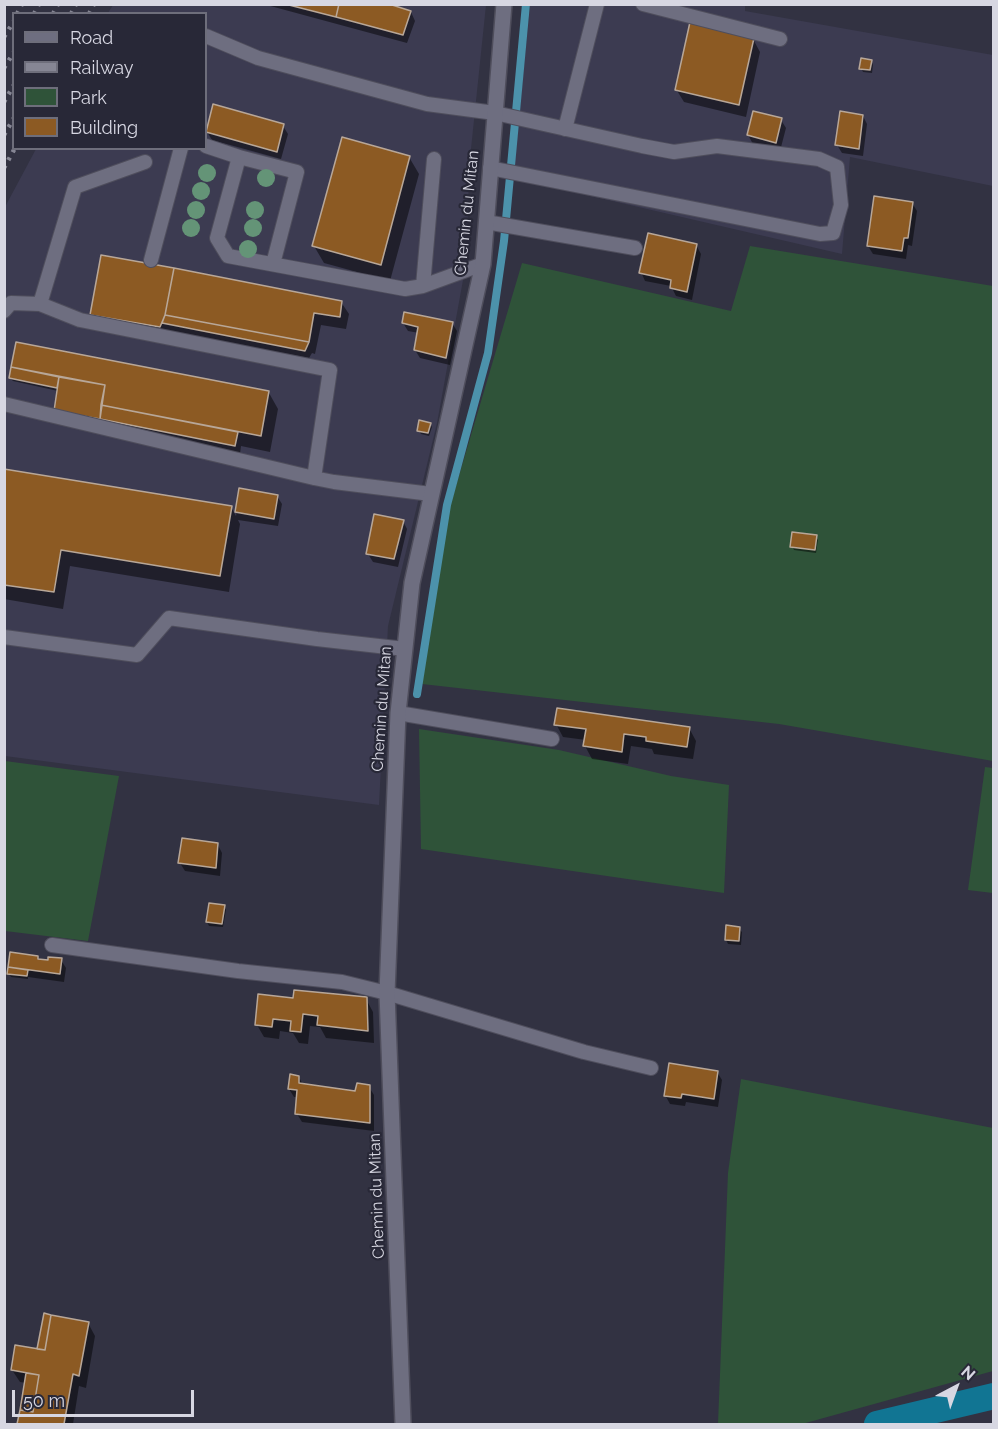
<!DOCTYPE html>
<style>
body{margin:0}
#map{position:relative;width:998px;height:1429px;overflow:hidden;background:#323242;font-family:Raleway,sans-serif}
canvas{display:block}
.frame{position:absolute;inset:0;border:6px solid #d7d7e2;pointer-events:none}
.legend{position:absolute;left:12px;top:12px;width:195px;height:138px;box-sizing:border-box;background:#282837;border:2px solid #6e6e7b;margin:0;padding:8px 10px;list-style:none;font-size:18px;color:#d7d7e2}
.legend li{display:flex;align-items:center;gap:12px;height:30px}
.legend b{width:30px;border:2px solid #6e6e7b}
.north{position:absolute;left:926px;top:1357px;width:60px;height:60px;-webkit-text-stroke:4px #282837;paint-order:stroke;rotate:41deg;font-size:16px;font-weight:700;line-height:24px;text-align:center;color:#d7d7e2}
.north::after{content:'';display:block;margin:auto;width:21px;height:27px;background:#d7d7e2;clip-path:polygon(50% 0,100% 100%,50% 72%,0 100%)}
.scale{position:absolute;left:12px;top:1390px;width:182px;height:27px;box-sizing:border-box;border:3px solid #d7d7e2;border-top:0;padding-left:8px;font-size:18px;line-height:21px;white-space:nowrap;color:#d7d7e2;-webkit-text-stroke:4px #282837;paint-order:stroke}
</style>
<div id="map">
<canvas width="998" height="1429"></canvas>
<div class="frame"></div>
<ul class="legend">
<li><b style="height:8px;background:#6e6e80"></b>Road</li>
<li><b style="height:8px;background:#868694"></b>Railway</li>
<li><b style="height:16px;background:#2f5339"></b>Park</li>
<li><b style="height:16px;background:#8c5a23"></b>Building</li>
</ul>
<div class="north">N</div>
<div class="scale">50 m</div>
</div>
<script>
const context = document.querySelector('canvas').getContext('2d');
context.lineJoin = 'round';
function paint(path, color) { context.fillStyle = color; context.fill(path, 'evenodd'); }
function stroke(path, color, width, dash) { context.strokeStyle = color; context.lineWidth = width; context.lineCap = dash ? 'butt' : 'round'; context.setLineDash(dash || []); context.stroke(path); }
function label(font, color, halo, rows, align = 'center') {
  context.font = font + ' Raleway,sans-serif'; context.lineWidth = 4.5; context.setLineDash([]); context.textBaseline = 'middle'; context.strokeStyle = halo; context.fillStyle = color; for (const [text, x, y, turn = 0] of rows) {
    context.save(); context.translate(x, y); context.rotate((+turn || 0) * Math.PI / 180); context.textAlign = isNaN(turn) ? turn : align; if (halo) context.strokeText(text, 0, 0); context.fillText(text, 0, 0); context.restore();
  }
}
const built = new Path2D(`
 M113,5H486L469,168L467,258L437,423L388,626L379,805L5,756V207L36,149L206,148V14L108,13Z
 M530,5H745V11L993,55V186L850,157L842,254L513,178Z`);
const green = new Path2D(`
 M750,246L993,286V761L779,724L422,684L450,506L522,263L731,311Z
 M419,729L559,750L671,776L729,785L724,893L421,849Z
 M5,761L119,776L88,941L5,931Z
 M985,767L993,768V893L968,890Z
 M741,1079L993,1128V1371L802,1424H718L728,1173Z`);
const shadow = new Path2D(`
 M263,4H383L411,12L415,21L407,43Z
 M753,39L760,52L746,117L684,102L676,89Z
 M871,61L873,65L872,73L863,72L861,68Z
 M863,116L867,124L863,156L842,153L837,145Z
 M781,120L786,128L780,151L753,144L748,135Z
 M283,126L288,134L281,159L212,140L207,132Z
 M409,157L419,174L390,281L324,263L314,246Z
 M912,203L917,211L912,246L908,245L906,259L873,254L868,246Z
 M696,245L701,254L692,300L676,296L671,286L645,281L641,272Z
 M341,302L349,314L346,329L321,325L315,354L312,353L309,358L170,332L99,327L92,314Z
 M403,323H452L457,331L450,365L420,358L415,350L419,333L408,331Z
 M17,344L269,393L278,409L270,452L241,446L240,454L60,419L58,391L13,381L10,378Z
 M430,424L432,427L429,436L421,434L419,431Z
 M4,470L231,507L236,516L241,489L277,496L282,504L278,526L238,520L240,524L229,592L70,566L63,609L4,599Z
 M403,521L407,529L398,567L373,562L368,554Z
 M816,537L818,540L816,553L794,550L792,546Z
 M556,724L689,728L696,741L693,759L654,754L652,749L631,746L628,764L592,759L585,746L586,740L563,737Z
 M218,845L222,853L220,876L185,871L180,863Z
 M224,906L226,910L223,927L209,926L207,922Z
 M727,927L739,929L742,932L741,945L728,944L726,940Z
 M37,957L40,961L61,960L66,968L64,982L28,977V979L11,977L9,974L10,967Z
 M366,999L373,1012L374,1043L326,1038L320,1027L310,1026L308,1044L299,1043L293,1033L280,1031L279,1039L264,1037L257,1025L294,1000Z
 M717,1072L722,1080L718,1107L686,1102L685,1106L670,1104L665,1095Z
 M299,1077L303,1085L357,1092L369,1087L374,1095V1131L302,1122L297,1114L298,1097H294L289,1089Z
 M88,1323L95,1336L86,1388L79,1386L73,1424H19L26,1383L20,1382L12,1370L38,1350Z`);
const stream = new Path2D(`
 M417,694L447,505L488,353L504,241L526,4`);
const canal = new Path2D(`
 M877,1424L994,1396`);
const building = new Path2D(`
 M285,4H339L336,17Z
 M339,4H389L411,11L403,35L336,17Z
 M690,22L754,38L739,105L675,90Z
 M861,58L872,60L870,70L859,69Z
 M213,104L284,124L277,152L206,132Z
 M753,111L782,118L776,143L747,135Z
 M840,111L863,115L859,149L835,145Z
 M342,137L410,156L381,265L312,246Z
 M874,196L913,202L908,238H904L902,251L867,246Z
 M648,233L697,244L687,292L670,288L671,280L639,273Z
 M101,255L174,268L165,315L160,327L90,315Z
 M174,268L342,301L340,317L314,313L309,342L165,315Z
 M404,312L453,322L446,358L414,350L418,327L402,323Z
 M165,315L309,342L305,351L162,323Z
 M16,342L269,391L261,436L101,405L105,385L11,367Z
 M11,367L59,377L57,388L9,378Z
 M59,377L105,385L100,419L54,411Z
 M101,405L238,432L235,446L100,419Z
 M419,420L431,423L428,433L417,431Z
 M4,469L232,506L220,576L61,550L54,592L4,585Z
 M239,488L278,495L274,519L235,512Z
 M374,514L404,520L394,559L366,554Z
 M792,532L817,535L815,550L790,547Z
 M557,708L690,727L687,747L646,741V737L624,734L622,752L583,746L586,729L554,725Z
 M182,838L218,843L216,868L178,863Z
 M209,903L225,905L222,924L206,922Z
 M726,925L740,927L739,941L725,940Z
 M10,952L38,956V959L48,960V957L62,958L60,974L8,967Z
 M8,967L28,970L27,976L7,974Z
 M294,990L367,997L368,1031L317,1025L318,1016L303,1014L301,1032L290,1031L291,1021L273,1019L272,1027L255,1025L258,994L293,998Z
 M669,1063L718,1071L714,1099L682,1094L681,1098L664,1096Z
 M290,1074L299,1076V1083L355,1091L357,1083L370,1085V1123L295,1114L297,1090L288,1089Z
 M44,1313L51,1315L45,1350L37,1349Z
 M51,1315L89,1322L79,1376L73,1374L64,1424H17L20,1410L33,1412L39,1375L11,1370L15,1345L45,1350Z
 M26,1373L39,1375L33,1412L20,1410Z`);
const lane = new Path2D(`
 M643,4L780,39
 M206,36L258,58L427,104L495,113L642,146L674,152L717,146L819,159L837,167L841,205L833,233L820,234L490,168
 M565,129L597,4
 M206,146L239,157
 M486,222L635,248
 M151,260L181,148
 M273,264L297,172L239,157L217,238L228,256L405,289L423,286L483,264
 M423,286L434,159
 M40,304L75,187L145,162
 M4,311L11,303L40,304L80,320L330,370L314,478
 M4,404L314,478L334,482L431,494
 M4,637L137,655L169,618L317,639L405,649
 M398,713L552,739
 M52,945L238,971L342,982L387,993L584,1052L651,1068`);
const street = new Path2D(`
 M403,1424L387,993L398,713L412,583L483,264L504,4`);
const rail = new Path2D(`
 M17,14L22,4
 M34,14L39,4
 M53,14L58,4
 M71,14L76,4
 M89,14L94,4
 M4,37L14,21
 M4,68L14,52
 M4,102L14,85
 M4,135L14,118
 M4,168L15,148`);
const trees = [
 [207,173],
 [266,178],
 [201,191],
 [196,210],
 [255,210],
 [191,228],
 [253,228],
 [248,249]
];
const streetNames = [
 ["Chemin du Mitan",467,213,-84],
 ["Chemin du Mitan",382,709,-86],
 ["Chemin du Mitan",377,1196,-92]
];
paint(built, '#3c3b51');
paint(green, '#2f5339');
paint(shadow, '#0007');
stroke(stream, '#4c92ab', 8);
stroke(canal, '#117593', 26);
paint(building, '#8c5a23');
stroke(building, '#b8a798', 1.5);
stroke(lane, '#4f4e5c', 16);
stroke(street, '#4f4e5c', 18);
stroke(lane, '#6e6e80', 14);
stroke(street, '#6e6e80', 15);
stroke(rail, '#868694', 4.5, [3, 6]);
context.fillStyle = '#649477';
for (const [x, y] of trees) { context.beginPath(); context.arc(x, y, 9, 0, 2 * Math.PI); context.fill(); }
label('16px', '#d7d7e2', '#282837', streetNames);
</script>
